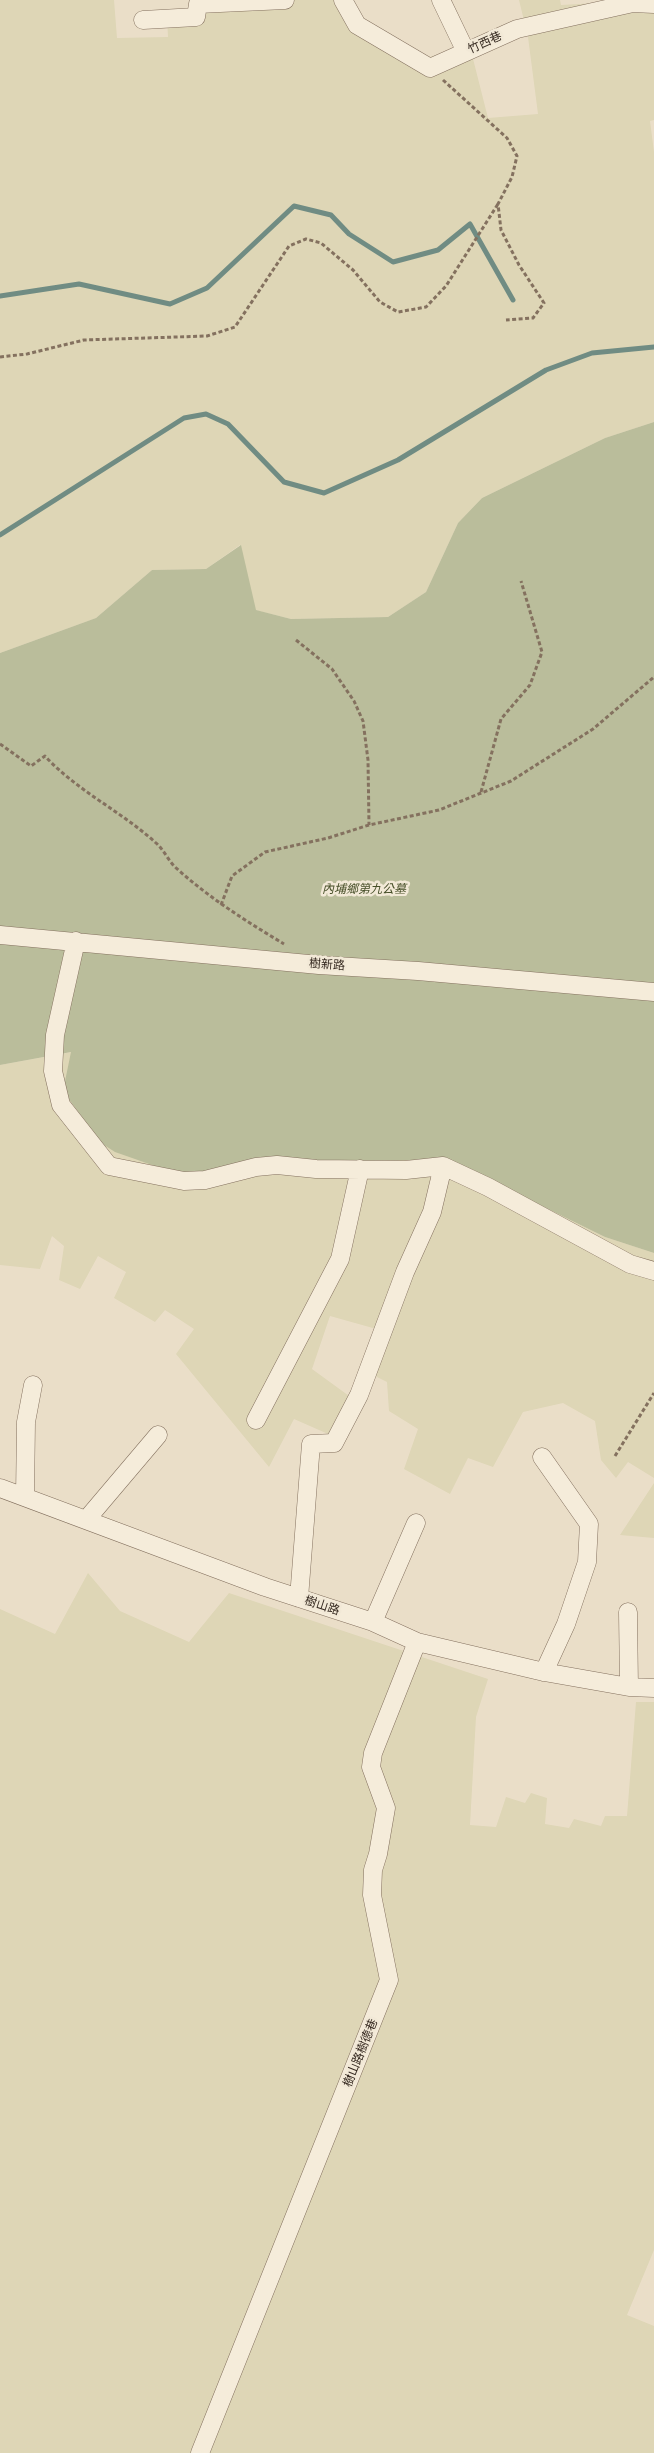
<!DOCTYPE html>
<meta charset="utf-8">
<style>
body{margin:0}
canvas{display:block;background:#eadec8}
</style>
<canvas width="654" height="2453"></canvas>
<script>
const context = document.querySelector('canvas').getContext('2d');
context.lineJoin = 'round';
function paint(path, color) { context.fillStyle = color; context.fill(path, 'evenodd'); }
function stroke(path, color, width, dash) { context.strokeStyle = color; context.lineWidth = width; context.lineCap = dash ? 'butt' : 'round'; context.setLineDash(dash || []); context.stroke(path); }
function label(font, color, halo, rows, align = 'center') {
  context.font = font + ' Bitter,"Noto Sans TC",serif'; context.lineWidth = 5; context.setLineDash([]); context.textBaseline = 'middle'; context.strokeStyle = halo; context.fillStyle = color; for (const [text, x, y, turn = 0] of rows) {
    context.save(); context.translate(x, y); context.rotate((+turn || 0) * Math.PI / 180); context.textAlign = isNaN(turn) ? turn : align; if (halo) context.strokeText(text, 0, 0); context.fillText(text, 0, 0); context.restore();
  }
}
const farmland = new Path2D(`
 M0,0H114L117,38L168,37L167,18L195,16V0H350L361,28L425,59L469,43L488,118L538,114L528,37L519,0H560L561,5L654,0V120L650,121L654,152V422L605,438L482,498L458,523L426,592L388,617L291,619L255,610L240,545L206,569L152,570L96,618L0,653Z
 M72,1052L230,1165L446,1159L605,1237L654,1253V1478L628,1462L616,1478L601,1460L595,1421L563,1403L523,1412L493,1467L468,1458L450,1494L404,1469L418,1429L389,1411L387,1382L371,1374L380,1330L330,1316L312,1369L356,1401L344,1441L294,1419L269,1467L176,1354L194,1329L165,1310L155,1322L114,1298L126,1272L98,1256L80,1289L59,1280L64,1246L52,1236L40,1269L0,1265V1065Z
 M654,1483V1538L620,1535Z
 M88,1573L120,1611L189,1642L229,1593L488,1679L476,1717L470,1825L496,1827L506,1797L525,1803L531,1793L547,1798L545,1824L569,1828L574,1819L601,1826L605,1816H627L636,1702H654V2250L627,2315L654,2326V2453H0V1609L55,1634Z`);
const cemetery = new Path2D(`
 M654,422V1253L605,1237L446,1159L230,1165L191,1174L172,1172L115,1152L101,1143L63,1091L71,1052L0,1065V653L96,618L152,570L206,569L241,545L256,610L291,619L388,617L426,592L458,523L482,498L605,438Z`);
const stream = new Path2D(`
 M0,296L79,284L170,304L207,288L294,206L331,215L349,234L393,262L438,250L470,224L513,300
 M0,535L184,418L206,414L228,424L284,482L324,493L398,460L546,370L592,353L654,347`);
const path = new Path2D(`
 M443,80L507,138L517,156L512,177L498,204L501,230L519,265L544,303L533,318L506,320
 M0,357L27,354L84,340L207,336L235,327L289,246L306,239L321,243L353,270L380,302L398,312L426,307L446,286L498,204
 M296,640L332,669L354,701L363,721L368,760L369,825
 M0,744L31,766L45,756C77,791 121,811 156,843C164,850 168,860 175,867C209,898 246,921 284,944
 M481,792L501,719L530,685L542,652L521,581
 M221,905L232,876L265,852L328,838L369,825L439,810L511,781L593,729L654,677
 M615,1456L654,1393`);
const minor = new Path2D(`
 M343,0L357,25L430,68L517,29L633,3L654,4
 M441,0L466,52
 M143,20L196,17L198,4L285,0
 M0,935L319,965L418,971L654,992
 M76,941L55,1035L53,1071L61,1105L109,1166L184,1181L205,1180L256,1167L277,1165L316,1169L406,1170L443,1166L488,1187L630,1264L654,1271
 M256,1420L340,1259L360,1169
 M542,1457L589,1524L587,1562L566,1624L544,1672
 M0,1488L265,1587L373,1622L417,1642L544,1672L629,1687L654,1688
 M25,1497L26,1422L33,1385
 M86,1520L158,1435
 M299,1598L311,1444L334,1443L359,1395L405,1272L432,1212L443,1166
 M628,1612L629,1687
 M373,1622L416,1523
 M200,2453L389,1980L372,1895L373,1870L378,1854L386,1808L371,1767L373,1753L417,1642`);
const streetNames = [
 ["竹西巷",485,43,-24],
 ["樹新路",327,965,4],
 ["樹山路",322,1606,18],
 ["樹山路樹德巷",361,2053,-68]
];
const parkNames = [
 ["內埔鄉第九公墓",364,890]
];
paint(farmland, '#ded6b6');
paint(cemetery, '#babd9b');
stroke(stream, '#708c83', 5);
stroke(minor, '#84715f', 19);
stroke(path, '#84715f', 3, [4, 2.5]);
stroke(minor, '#f5ecda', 18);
label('12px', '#362a21', '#f2e9d7', streetNames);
label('italic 12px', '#48502a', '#f2e9d7', parkNames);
</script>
